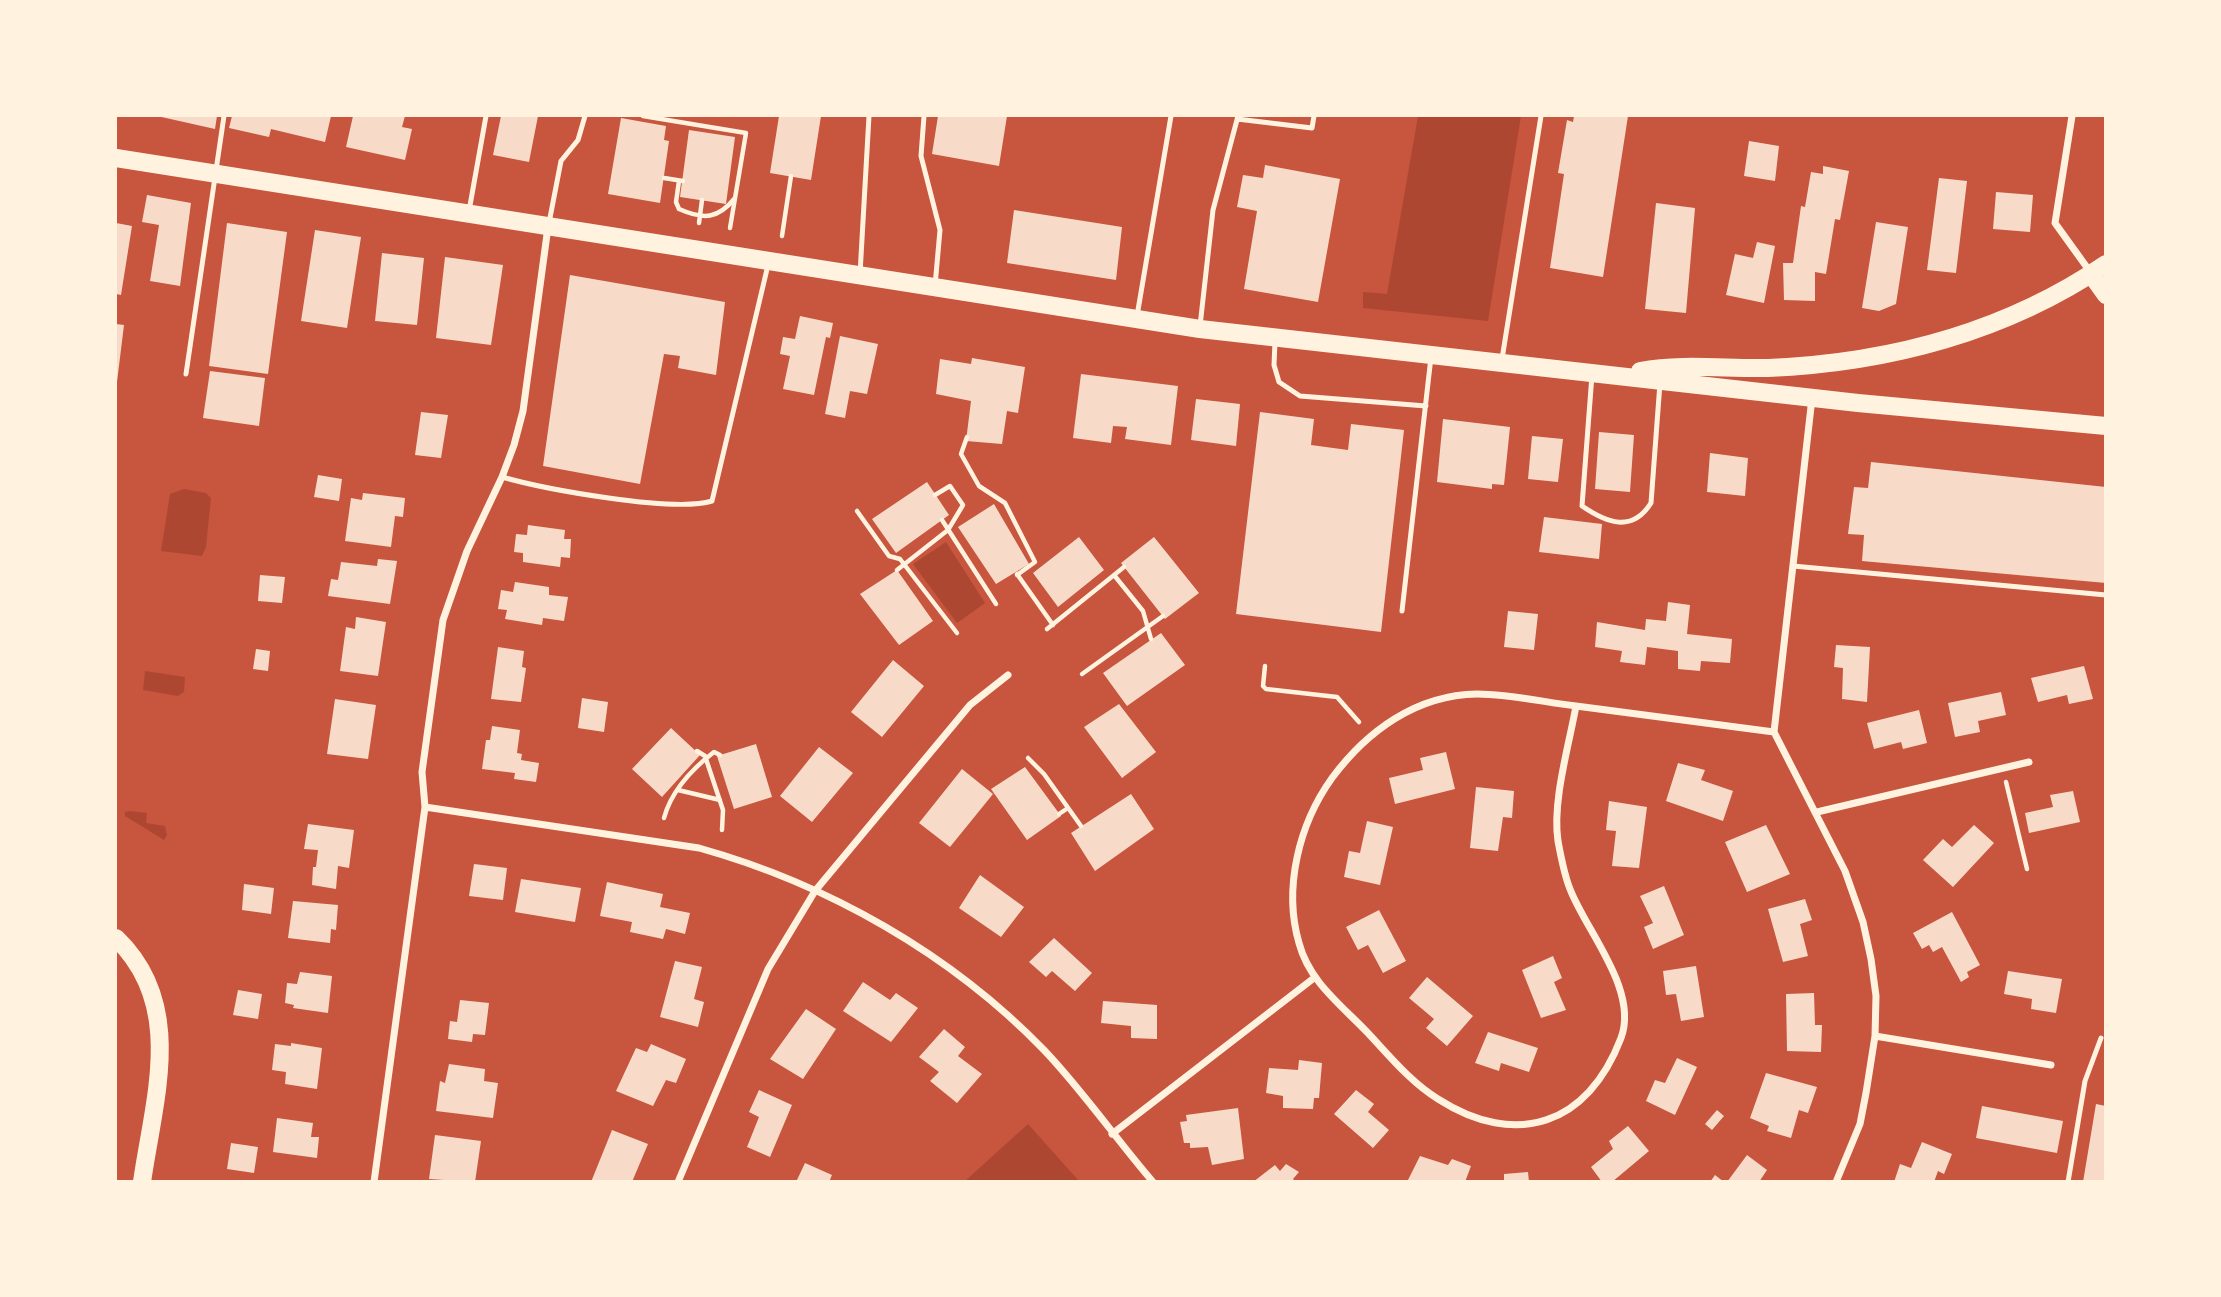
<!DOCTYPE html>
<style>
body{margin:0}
#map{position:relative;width:2221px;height:1297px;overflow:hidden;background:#c8553d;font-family:"Fira Sans",sans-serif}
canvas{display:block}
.frame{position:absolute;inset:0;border:117px solid #fff3e0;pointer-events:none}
</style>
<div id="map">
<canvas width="2221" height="1297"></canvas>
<div class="frame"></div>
</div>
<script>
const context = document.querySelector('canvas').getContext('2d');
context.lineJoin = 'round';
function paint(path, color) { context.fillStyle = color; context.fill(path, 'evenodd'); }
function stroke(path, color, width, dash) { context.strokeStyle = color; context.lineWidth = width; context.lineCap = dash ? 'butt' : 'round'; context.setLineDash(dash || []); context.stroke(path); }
const green = new Path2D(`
 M1418,116H1521L1488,321L1363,308V292L1387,294Z
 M184,489L206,493L211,498L206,547L202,556L161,551L170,494Z
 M946,542L985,603L957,623L913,564Z
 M145,671L185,677L184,692L178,696L143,690Z
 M130,811L147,813L146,823L165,826L167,835L164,840L125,816V812Z
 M1028,1124L1079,1181H965Z`);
const building = new Path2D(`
 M157,116H217L215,129Z
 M232,116H331L325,142L271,129L269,137L229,128Z
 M353,116H405L402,127L412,129L405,160L346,147Z
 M501,116H538L529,162L493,155Z
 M779,116H821L811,180L770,173Z
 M938,116H1007L999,166L932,154Z
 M1574,116H1628L1603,277L1550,268L1564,174L1558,173L1567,120L1573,122Z
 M621,118L666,126L664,140L669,141L660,203L608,194Z
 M689,130L735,137L726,204L680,197Z
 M1749,141L1779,146L1775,181L1744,176Z
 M1265,165L1340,179L1318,302L1244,289L1257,211L1237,207L1243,175L1263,178Z
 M1823,166L1849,171L1840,220L1835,219L1826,274L1815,272V301L1784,300L1783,263H1793L1801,206L1805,207L1811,172L1823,174Z
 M1939,178L1967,181L1956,273L1927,270Z
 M1996,192L2033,195L2030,232L1993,229Z
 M147,195L191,203L180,286L150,281L159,225L142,222Z
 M1656,203L1695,208L1686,313L1645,309Z
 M1014,210L1122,227L1116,280L1007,263Z
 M1876,222L1908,227L1896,304L1879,311L1862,308Z
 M116,223L132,226L121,295L116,294Z
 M227,223L287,232L268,374L209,366Z
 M315,230L361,237L347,328L301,321Z
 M1757,242L1775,246L1764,303L1726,295L1735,254L1753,258Z
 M382,253L424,258L417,325L375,321Z
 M445,257L503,265L491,345L436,338Z
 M570,275L725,302L716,375L678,368L680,356L664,354L640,484L543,466Z
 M800,316L833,323L830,338L826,337L814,395L783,389L790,356L780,354L783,337L795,339Z
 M116,324L124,325L117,382H116Z
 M840,336L878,344L867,394L850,391L845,418L825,414Z
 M972,358L1025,367L1018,413L1007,411L1002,444L966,441L971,401L936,394L940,359L971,364Z
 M210,371L265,378L259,426L203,418Z
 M1081,374L1178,386L1171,445L1125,439L1127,427L1113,426L1111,443L1073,438Z
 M1196,399L1240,404L1236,446L1191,440Z
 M421,412L448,415L441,458L415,455Z
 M1260,412L1314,419L1311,445L1348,450L1351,424L1404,430L1381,632L1236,614Z
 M1443,419L1510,427L1504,485L1492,484V489L1437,482Z
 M1599,432L1634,435L1630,492L1595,489Z
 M1532,436L1563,439L1558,482L1528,479Z
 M1710,453L1748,458L1745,496L1707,492Z
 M1871,462L2106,487V583L1862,561L1864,535L1848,534L1854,487L1868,488Z
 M318,475L342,479L339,501L314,497Z
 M927,482L949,515L896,553L872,519Z
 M363,493L405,498L403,517L395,516L391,547L345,541L351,498L362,500Z
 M994,504L1029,564L996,584L958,527Z
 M1544,517L1602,524L1599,559L1539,552Z
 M528,525L565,530L564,539H571L570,558L561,557L560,567L523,562V553L514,552L516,534L527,535Z
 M1079,537L1104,570L1058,607L1033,573Z
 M1154,537L1199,593L1165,619L1121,563Z
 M378,559L397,561L390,604L328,596L331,579L338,580L341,562L377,566Z
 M897,570L933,621L899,645L860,594Z
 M260,575L285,577L282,603L258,601Z
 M515,582L549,587V595L568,597L564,621L543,618L542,625L505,619L507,610L498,609L501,590L513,592Z
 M1668,602L1690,605L1687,634L1732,639L1730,663L1701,661L1700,671L1678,669V651L1647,647L1645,665L1620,662L1622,651L1595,647L1597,622L1645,630L1646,619L1666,621Z
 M1508,611L1538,614L1534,650L1504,647Z
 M356,617L386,622L378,676L340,671L346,627L355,629Z
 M1161,633L1185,665L1127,706L1103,673Z
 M1836,645L1870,647L1867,702L1842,699L1843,668L1834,667Z
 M498,647L524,651L522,667L526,668L521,702L491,699Z
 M256,649L270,651L268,671L253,669Z
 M893,660L924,686L882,737L851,712Z
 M2084,666L2093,699L2069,704L2067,695L2038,702L2031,678Z
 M2001,692L2006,715L1978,721L1980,732L1955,737L1948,703Z
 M582,698L608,702L604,732L578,728Z
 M335,699L376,705L368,759L327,754Z
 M1119,704L1156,752L1122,778L1084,727Z
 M1919,710L1927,743L1903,749L1901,742L1874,749L1867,723Z
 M492,726L520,730L517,753L522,754L521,760L539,763L536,782L514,779L515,773L482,769L486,740H490Z
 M671,728L700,755L662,797L632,769Z
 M756,744L772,797L734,809L717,756Z
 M819,747L853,773L812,822L780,796Z
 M1446,752L1455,789L1395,804L1389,778L1423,770L1420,758Z
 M1678,763L1705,770L1701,780L1733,791L1723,821L1666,801Z
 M1025,767L1061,816L1027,840L991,789Z
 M962,769L993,794L950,847L919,823Z
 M1476,787L1514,791L1512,818L1503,817L1498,851L1470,848Z
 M2073,791L2080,822L2029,833L2025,813L2053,807L2050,795Z
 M1131,794L1154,829L1095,871L1071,833Z
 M1609,801L1647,807L1639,868L1612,866L1616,831L1606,830Z
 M1367,821L1393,827L1380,885L1344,877L1349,851L1360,853Z
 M308,824L354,830L349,868L338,866L336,889L312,885L313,867H316L318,850L304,849Z
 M1766,825L1790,874L1747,892L1725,842Z
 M1974,825L1994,843L1953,887L1923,860L1943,839L1952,847Z
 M474,864L507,868L503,900L469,896Z
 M980,875L1024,907L1001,937L959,908Z
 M521,879L581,888L575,922L515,912Z
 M607,882L663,894L660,907L690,913L685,934L666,929L663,939L630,932L632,922L600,916Z
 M244,884L274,888L271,914L242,910Z
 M1664,886L1684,935L1653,949L1644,927L1653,923L1640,896Z
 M1805,899L1812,920L1800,924L1808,956L1783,962L1768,909Z
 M293,901L338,905L336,930L331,929L330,943L288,938Z
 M1379,910L1406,961L1383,973L1368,945L1358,950L1346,927Z
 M1952,912L1980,965L1967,972L1969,977L1961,982L1942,947L1933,952L1929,945L1922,949L1913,933Z
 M1054,938L1092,973L1075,991L1052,971L1046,977L1029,962Z
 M1553,956L1562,978L1554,982L1566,1010L1541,1018L1522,970Z
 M675,961L702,967L694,999L704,1002L698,1027L660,1017Z
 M1696,966L1704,1017L1681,1021L1676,994L1666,995L1663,971Z
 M2008,971L2062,979L2056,1013L2031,1009L2032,999L2004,994Z
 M300,972L332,976L328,1013L293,1008L294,1005L285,1003L287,983L297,984Z
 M1427,977L1473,1016L1447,1046L1426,1028L1434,1019L1409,998Z
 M863,982L890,1000L896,993L918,1008L891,1042L843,1011Z
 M238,990L262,994L258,1019L233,1015Z
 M1814,993L1815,1025H1822L1821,1052L1787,1051L1786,994Z
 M460,1000L489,1003L485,1035L473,1034L472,1042L448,1039L450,1021L457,1022Z
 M1103,1001L1157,1005V1039L1131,1038V1026L1101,1023Z
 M806,1009L836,1029L803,1079L770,1059Z
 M944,1029L965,1047L958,1056L982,1074L957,1103L930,1081L939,1072L919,1057Z
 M1488,1032L1538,1048L1529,1072L1501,1063L1499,1071L1475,1063Z
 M291,1043L322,1048L317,1089L285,1084L286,1072L272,1070L275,1044L291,1046Z
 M651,1044L686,1059L676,1083L666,1080L653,1106L616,1091L636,1048L647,1052Z
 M1677,1058L1697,1067L1675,1115L1646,1101L1655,1080L1665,1083Z
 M1299,1060L1322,1063L1319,1098H1314L1313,1109L1283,1108V1096L1266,1093L1269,1068L1298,1070Z
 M449,1064L485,1069L484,1081L498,1083L493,1118L436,1111L440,1081L445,1083Z
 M1766,1073L1817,1087L1808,1113L1799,1110L1791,1138L1767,1131L1769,1126L1750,1118Z
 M759,1090L792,1105L770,1157L747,1147L759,1117L749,1112Z
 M1356,1090L1374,1104L1368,1112L1389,1130L1373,1148L1334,1114Z
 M2096,1104L2106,1106V1182H2083Z
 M1982,1106L2063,1121L2057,1153L1976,1138Z
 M1238,1108L1244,1159L1212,1165L1208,1147L1190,1148V1143H1184L1180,1122L1187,1121L1186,1115Z
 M1717,1110L1724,1116L1712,1130L1705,1124Z
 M277,1118L313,1123L311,1137H319L317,1158L273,1152Z
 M1628,1126L1649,1151L1612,1182H1602L1591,1167L1613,1149L1609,1141Z
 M612,1130L648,1144L632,1182H591Z
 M435,1135L481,1141L475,1182L429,1179Z
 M1922,1142L1952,1154L1944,1174L1938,1171L1934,1182H1894L1900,1164L1911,1168Z
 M231,1143L258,1147L254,1173L227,1169Z
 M1747,1155L1767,1170L1759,1182H1727Z
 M1420,1156L1448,1165L1452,1159L1471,1166L1465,1182H1407Z
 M805,1163L832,1175L829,1182H796Z
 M1286,1164L1299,1172L1293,1179L1296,1182H1253L1275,1165L1280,1171Z
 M1528,1172L1529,1182H1504V1174Z
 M1715,1175L1724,1182H1710Z`);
const path = new Path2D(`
 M643,116L746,133L730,228
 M664,178L683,181
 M679,181L676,202L679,209C704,220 718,219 735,198
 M699,223L702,200
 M782,236L791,176
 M967,437L961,454L979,486L1005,503L1035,562L1017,575
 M857,511L889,556L900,559L957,633
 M942,520L996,604
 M897,570L948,530L963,505L950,486L935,495
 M1017,574L1053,625
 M1114,575L1143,611L1151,639
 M1047,629L1124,567
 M1265,666L1263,686L1266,689L1337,697L1359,722
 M1082,674L1163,616
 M697,751L705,756L723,810L722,830
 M1028,758L1044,774L1081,826
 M2006,782L2027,869
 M678,790L720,800
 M1059,814L1068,808
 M664,818C671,792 692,769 714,752L720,755`);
const service = new Path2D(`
 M924,116L921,156L940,230L935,286
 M1237,119L1312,128L1314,116
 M469,211L486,116
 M549,223L561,161L578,140L585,116
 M860,274L869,116
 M1137,316L1171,116
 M1200,326L1213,210L1238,116
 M1275,342L1274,365L1279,382L1300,396L1426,406
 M1502,359L1541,116
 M186,374L224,116
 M1592,375L1582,506C1607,523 1632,533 1651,503L1660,383
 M502,477C544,489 674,513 712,501L768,265
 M1793,566L2106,595
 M1402,611L1431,357
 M2068,1182L2085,1081L2101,1038`);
const minor = new Path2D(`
 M2072,116L2055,223L2091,273
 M1812,398L1774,732L1845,871L1863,922L1871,959L1876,996L1875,1036L1866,1093L1860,1124L1836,1182
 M1576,706C1543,702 1509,694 1477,694C1416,695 1367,731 1332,778C1299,824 1283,888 1299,943C1309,981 1340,1004 1366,1031C1388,1054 1410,1082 1438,1099C1516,1149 1588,1125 1621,1038C1639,990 1586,931 1570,889C1564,874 1561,857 1558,841C1552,802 1569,745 1576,706L1774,732
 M425,807L699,848C828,884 951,954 1044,1050C1083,1091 1116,1139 1153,1182
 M1817,812L2029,762
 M1875,1036L2051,1065
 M1112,1134L1314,978
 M374,1182L425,807L422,772L443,620L467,551L502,477L514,445L523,411L548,227
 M678,1182L768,969L815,891L970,705L1008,675`);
const primary = new Path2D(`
 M116,158L1200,329L1858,403L2106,426
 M2091,274L2106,295
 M1640,371C1684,363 1725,369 1768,368C1888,363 2006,332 2106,264
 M116,938C186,1005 154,1098 142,1182`);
paint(green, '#ae4732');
paint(building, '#f7dbc8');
stroke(path, '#fff3e0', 4.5);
stroke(service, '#fff3e0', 5);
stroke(minor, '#fff3e0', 7);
stroke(primary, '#fff3e0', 18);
</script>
